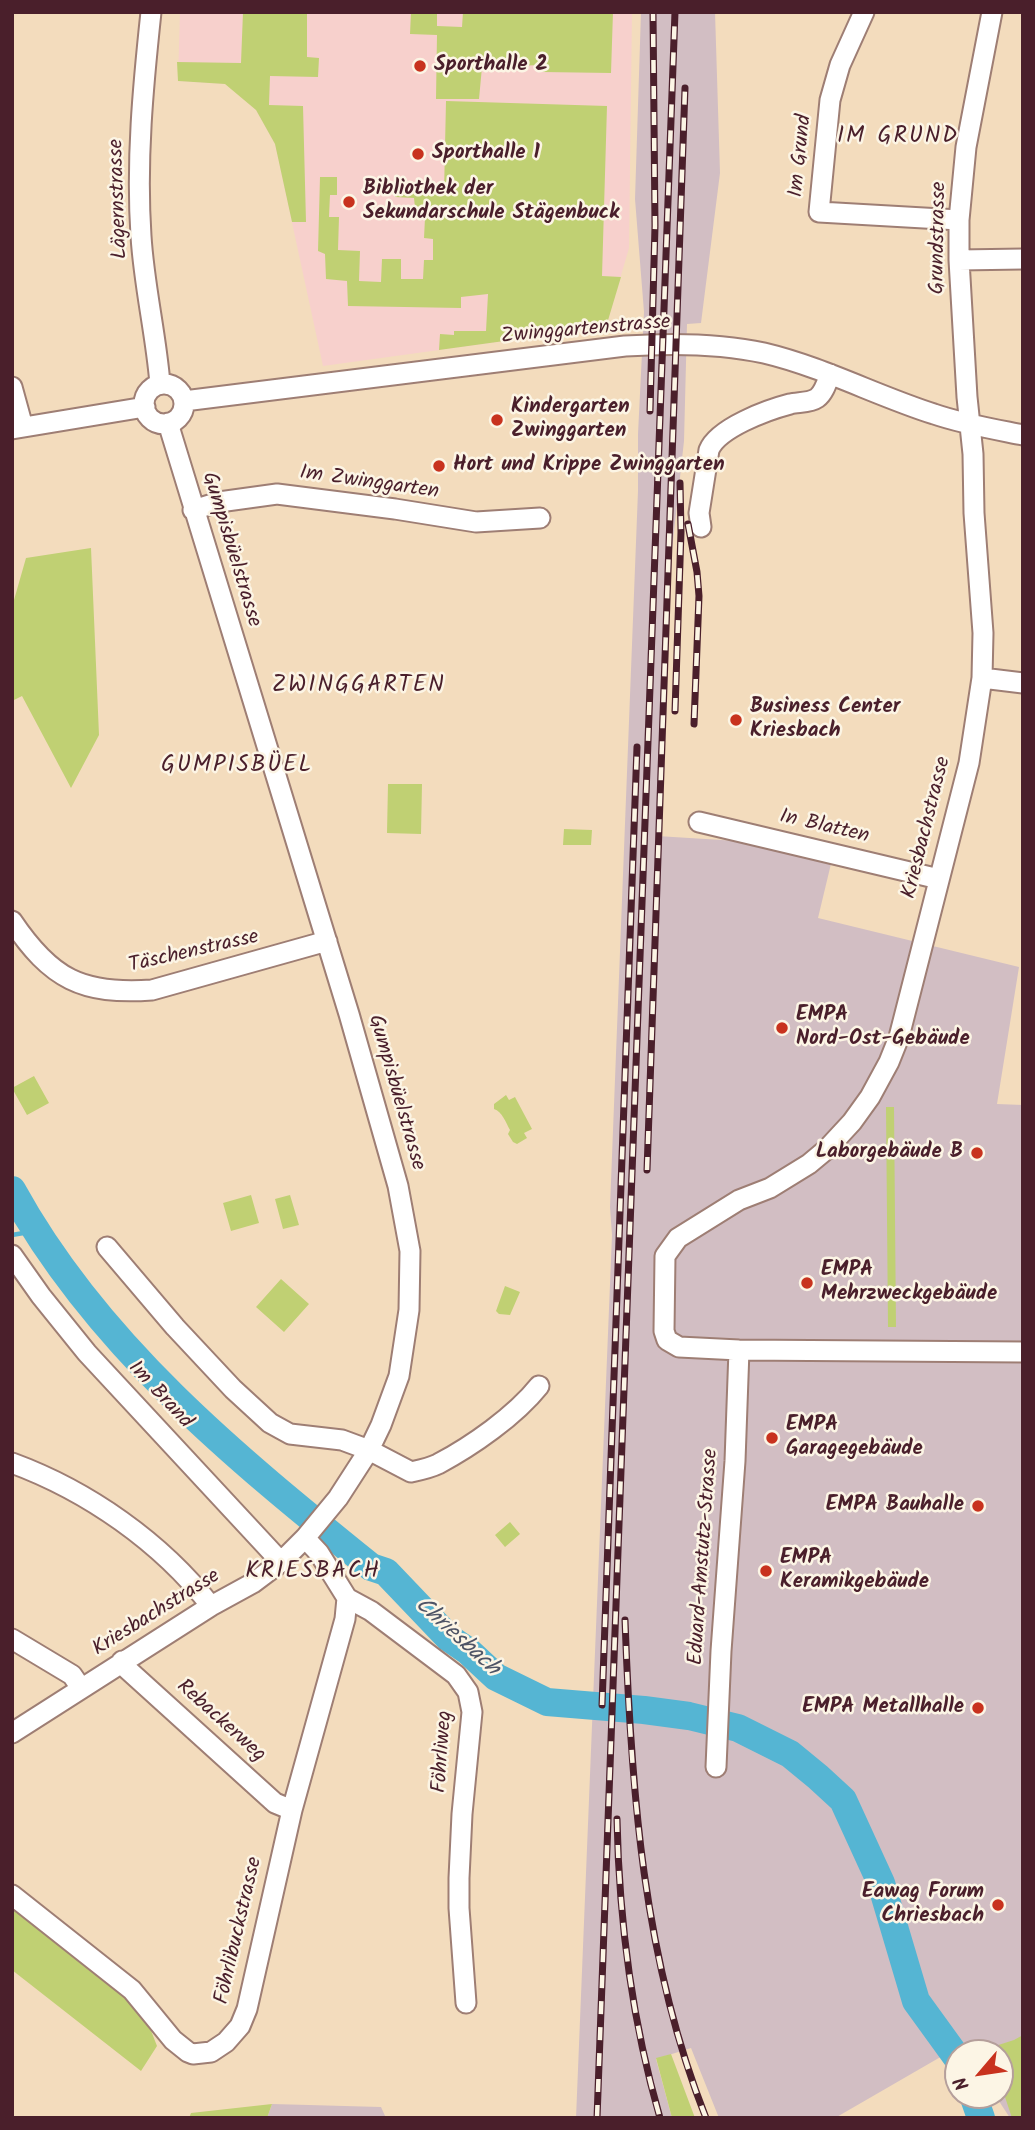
<!DOCTYPE html>
<meta charset="utf-8">
<style>
body{margin:0}
#map{position:relative;width:1035px;height:2130px;overflow:hidden;background:#f3dcbd;font-family:Kalam,sans-serif}
canvas{display:block}
.frame{position:absolute;inset:0;border:14px solid #4a1f2b;pointer-events:none}
.north{position:absolute;left:944px;top:2039px;width:70px;height:70px;box-sizing:border-box;background:#fcf5e5;border:2px solid #b59f9b;border-radius:50%;rotate:241deg;font-size:19px;font-weight:700;line-height:28px;text-align:center;color:#4a1f2b}
.north::after{content:'';display:block;margin:auto;width:24px;height:32px;background:#c8321e;clip-path:polygon(50% 0,100% 100%,50% 72%,0 100%)}
</style>
<div id="map">
<canvas width="1035" height="2130"></canvas>
<div class="frame"></div>
<div class="north">N</div>
</div>
<script>
const context = document.querySelector('canvas').getContext('2d');
context.lineJoin = 'round';
function paint(path, color) { context.fillStyle = color; context.fill(path, 'evenodd'); }
function stroke(path, color, width, dash) { context.strokeStyle = color; context.lineWidth = width; context.lineCap = dash ? 'butt' : 'round'; context.setLineDash(dash || []); context.stroke(path); }
function label(font, color, halo, rows, align = 'center') {
  context.font = font + ' Kalam,sans-serif'; context.lineWidth = 5; context.setLineDash([]); context.textBaseline = 'middle'; context.strokeStyle = halo; context.fillStyle = color; for (const [text, x, y, turn = 0] of rows) {
    context.save(); context.translate(x, y); context.rotate((+turn || 0) * Math.PI / 180); context.textAlign = isNaN(turn) ? turn : align; if (halo) context.strokeText(text, 0, 0); context.fillText(text, 0, 0); context.restore();
  }
}
const built = new Path2D(`
 M180,12H632L629,248L606,327L323,366L275,144L256,110L226,84L178,81Z`);
const industrial = new Path2D(`
 M641,12H715L720,173L701,323L687,324L684,441L668,586L657,836L835,847L818,918L1019,967L997,1104L1023,1105V2118H1010L995,2095H1000V2053H969L963,2044L835,2118H719L691,2048L656,2059L672,2118H576L612,1235L610,1207L638,491V434L644,312L635,199Z
 M272,2104L381,2107L386,2118H267Z`);
const green = new Path2D(`
 M243,12H307V57L319,58L318,77L270,76L269,105L303,106L306,222H292L275,144L256,110L225,84L178,81L177,62L241,63Z
 M411,12H437V26L462,27L463,12H613L611,73L542,72V65L482,67L479,99H436L437,35L410,34Z
 M446,101L607,106L602,276L621,277L606,327L439,350L440,334L454,335V331H486L488,294L461,297V308L348,306L347,281L326,279L325,254L318,251L320,177H337V195H330L329,217H339L338,250L360,251L359,281L381,282L382,259H401V279H423L424,260H433V239L424,238L425,218H416L414,198L395,197V186H435L444,192Z
 M91,548L99,735L71,788L22,696L12,701V607L26,558Z
 M388,784H422L421,834L387,833Z
 M564,829L592,830L591,845H563Z
 M34,1076L49,1103L27,1115L12,1088Z
 M506,1095L509,1100L515,1097L532,1129L524,1133L527,1138L517,1144L513,1142L508,1134L510,1130C506,1123 502,1111 494,1109V1104Z
 M886,1107H894L896,1327H888Z
 M251,1195L259,1223L231,1231L223,1203Z
 M290,1195L299,1225L283,1229L275,1199Z
 M281,1279L309,1304L284,1332L256,1307Z
 M505,1286L520,1292L510,1315L499,1314L496,1311Z
 M510,1522L520,1534L505,1547L495,1535Z
 M12,1905L143,2010L157,2046L141,2071L12,1970Z
 M1023,2035V2118H1012L1000,2082V2053H991L989,2048L1014,2040Z
 M671,2054L695,2118H672L656,2058Z
 M272,2104L267,2118H189L191,2113Z`);
const stream = new Path2D(`
 M12,1235L35,1231`);
const river = new Path2D(`
 M12,1190C97,1345 236,1458 371,1567L386,1572L449,1638L468,1651L496,1677L547,1702L644,1710L689,1716L738,1728L790,1754L818,1777L843,1800L881,1883L916,2001L958,2059
 M973,2095L981,2118`);
const minor = new Path2D(`
 M151,12C143,87 136,161 141,236C144,286 156,334 160,384
 M864,12L840,65L830,100L819,212L959,220
 M992,12L966,147L959,220V260L967,397L973,454L974,513L983,633L982,678L969,763L899,1037L889,1062L870,1097L852,1122L827,1149L809,1164L770,1188L739,1200L678,1238L665,1256L664,1331L667,1340L679,1347L739,1350L1023,1352
 M959,260L1023,259
 M144 404a20 20 0 1 1 40 0a20 20 0 1 1-40 0Z
 M12,387L23,427
 M184,401L625,346C672,343 718,343 764,353C823,367 877,396 934,414C963,424 993,429 1023,435
 M12,429L145,407
 M193,510L219,502L277,494L395,509L476,522L540,518
 M701,527L699,513L709,450C718,428 767,410 790,404C798,402 810,403 817,398C824,393 827,382 830,374
 M982,678L1023,683
 M699,822L939,879
 M12,921C51,979 82,995 152,990L327,941
 M107,1247L175,1327L233,1389L270,1423L290,1434L342,1440L369,1450L411,1472C420,1470 430,1468 438,1464C472,1446 515,1416 539,1386
 M12,1255L41,1296L87,1353L281,1562
 M12,1463C88,1491 161,1542 211,1606
 M305,1538L319,1553L347,1598L371,1611L456,1675L468,1692L472,1712L462,1814L459,1878V1908L466,2003
 M12,1639L72,1675L81,1688
 M122,1661L127,1669L275,1803L292,1810
 M12,1733L211,1606L253,1583L281,1562L305,1538L338,1498L369,1450L381,1425L399,1376L409,1310L410,1251L398,1186L349,1014L168,423
 M716,1767L721,1651L735,1461L739,1350
 M12,1895L132,1990L173,2040L188,2052L193,2054L211,2052L226,2042L240,2026L247,2009L292,1810L345,1619L347,1598`);
const rail = new Path2D(`
 M650,411L655,226L653,12
 M688,524L697,572L699,596L694,724
 M675,711L681,532L680,483
 M647,1170L685,88
 M625,1620C631,1789 643,1959 706,2118
 M602,1705L637,747
 M617,1819C619,1920 632,2021 660,2118
 M597,2118L675,12`);
const markers = [
 [420,66,7,"#c8321e"],
 [418,154,7,"#c8321e"],
 [349,202,7,"#c8321e"],
 [497,420,7,"#c8321e"],
 [439,466,7,"#c8321e"],
 [736,720,7,"#c8321e"],
 [782,1028,7,"#c8321e"],
 [977,1153,7,"#c8321e"],
 [807,1283,7,"#c8321e"],
 [772,1438,7,"#c8321e"],
 [978,1506,7,"#c8321e"],
 [766,1571,7,"#c8321e"],
 [978,1708,7,"#c8321e"],
 [998,1905,7,"#c8321e"]
];
const poiNames = [
 ["Sporthalle 2",434,66],
 ["Sporthalle 1",432,154],
 ["Bibliothek der",363,190],
 ["Sekundarschule Stägenbuck",363,214],
 ["Kindergarten",511,408],
 ["Zwinggarten",511,432],
 ["Hort und Krippe Zwinggarten",453,466],
 ["Business Center",750,708],
 ["Kriesbach",750,732],
 ["EMPA",796,1016],
 ["Nord-Ost-Gebäude",796,1040],
 ["Laborgebäude B",963,1153,"right"],
 ["EMPA",821,1271],
 ["Mehrzweckgebäude",821,1295],
 ["EMPA",786,1426],
 ["Garagegebäude",786,1450],
 ["EMPA Bauhalle",964,1506,"right"],
 ["EMPA",780,1559],
 ["Keramikgebäude",780,1583],
 ["EMPA Metallhalle",964,1708,"right"],
 ["Eawag Forum",984,1893,"right"],
 ["Chriesbach",984,1917,"right"]
];
const streetNames = [
 ["Im Grund",802,156,-84],
 ["Lägernstrasse",120,199,-92],
 ["Grundstrasse",940,238,-89],
 ["Zwinggartenstrasse",586,331,-5],
 ["Im Zwinggarten",369,484,8],
 ["Gumpisbüelstrasse",230,550,73],
 ["In Blatten",824,828,13],
 ["Kriesbachstrasse",928,828,-76],
 ["Täschenstrasse",194,953,-13],
 ["Gumpisbüelstrasse",395,1093,74],
 ["Im Brand",159,1396,47],
 ["Eduard-Amstutz-Strasse",705,1557,-86],
 ["Kriesbachstrasse",157,1614,-32],
 ["Rebackerweg",220,1722,42],
 ["Föhrliweg",444,1752,-86],
 ["Föhrlibuckstrasse",240,1931,-77]
];
const neighbourhoodNames = [
 ["IM GRUND",898,138],
 ["ZWINGGARTEN",359,687],
 ["GUMPISBÜEL",237,767],
 ["KRIESBACH",313,1573]
];
const waterNames = [
 ["Chriesbach",456,1638,42]
];
paint(built, '#f7d0cc');
paint(industrial, '#d2bec3');
paint(green, '#c0d073');
stroke(stream, '#55b5d3', 4.5);
stroke(river, '#55b5d3', 28);
stroke(minor, '#9e7e74', 23);
stroke(minor, '#fff', 19);
stroke(rail, '#4a1f2b', 7);
stroke(rail, '#fcf5e5', 4.5, [13]);
for (const [x, y, r, color] of markers) { const dot = new Path2D(); dot.arc(x, y, r, 0, 2 * Math.PI); context.fillStyle = color; context.fill(dot); stroke(dot, '#fcf5e5', 2.5); }
label('bold 21px', '#4a1f2b', '#fcf5e5', poiNames, 'left');
label('21px', '#4a1f2b', '#fcf5e5', streetNames);
context.letterSpacing = '2px';
label('23px', '#4a1f2b', '#fcf5e5', neighbourhoodNames);
context.letterSpacing = '0px';
label('italic 23px', '#4e5466', '#fcf5e5', waterNames);
</script>
